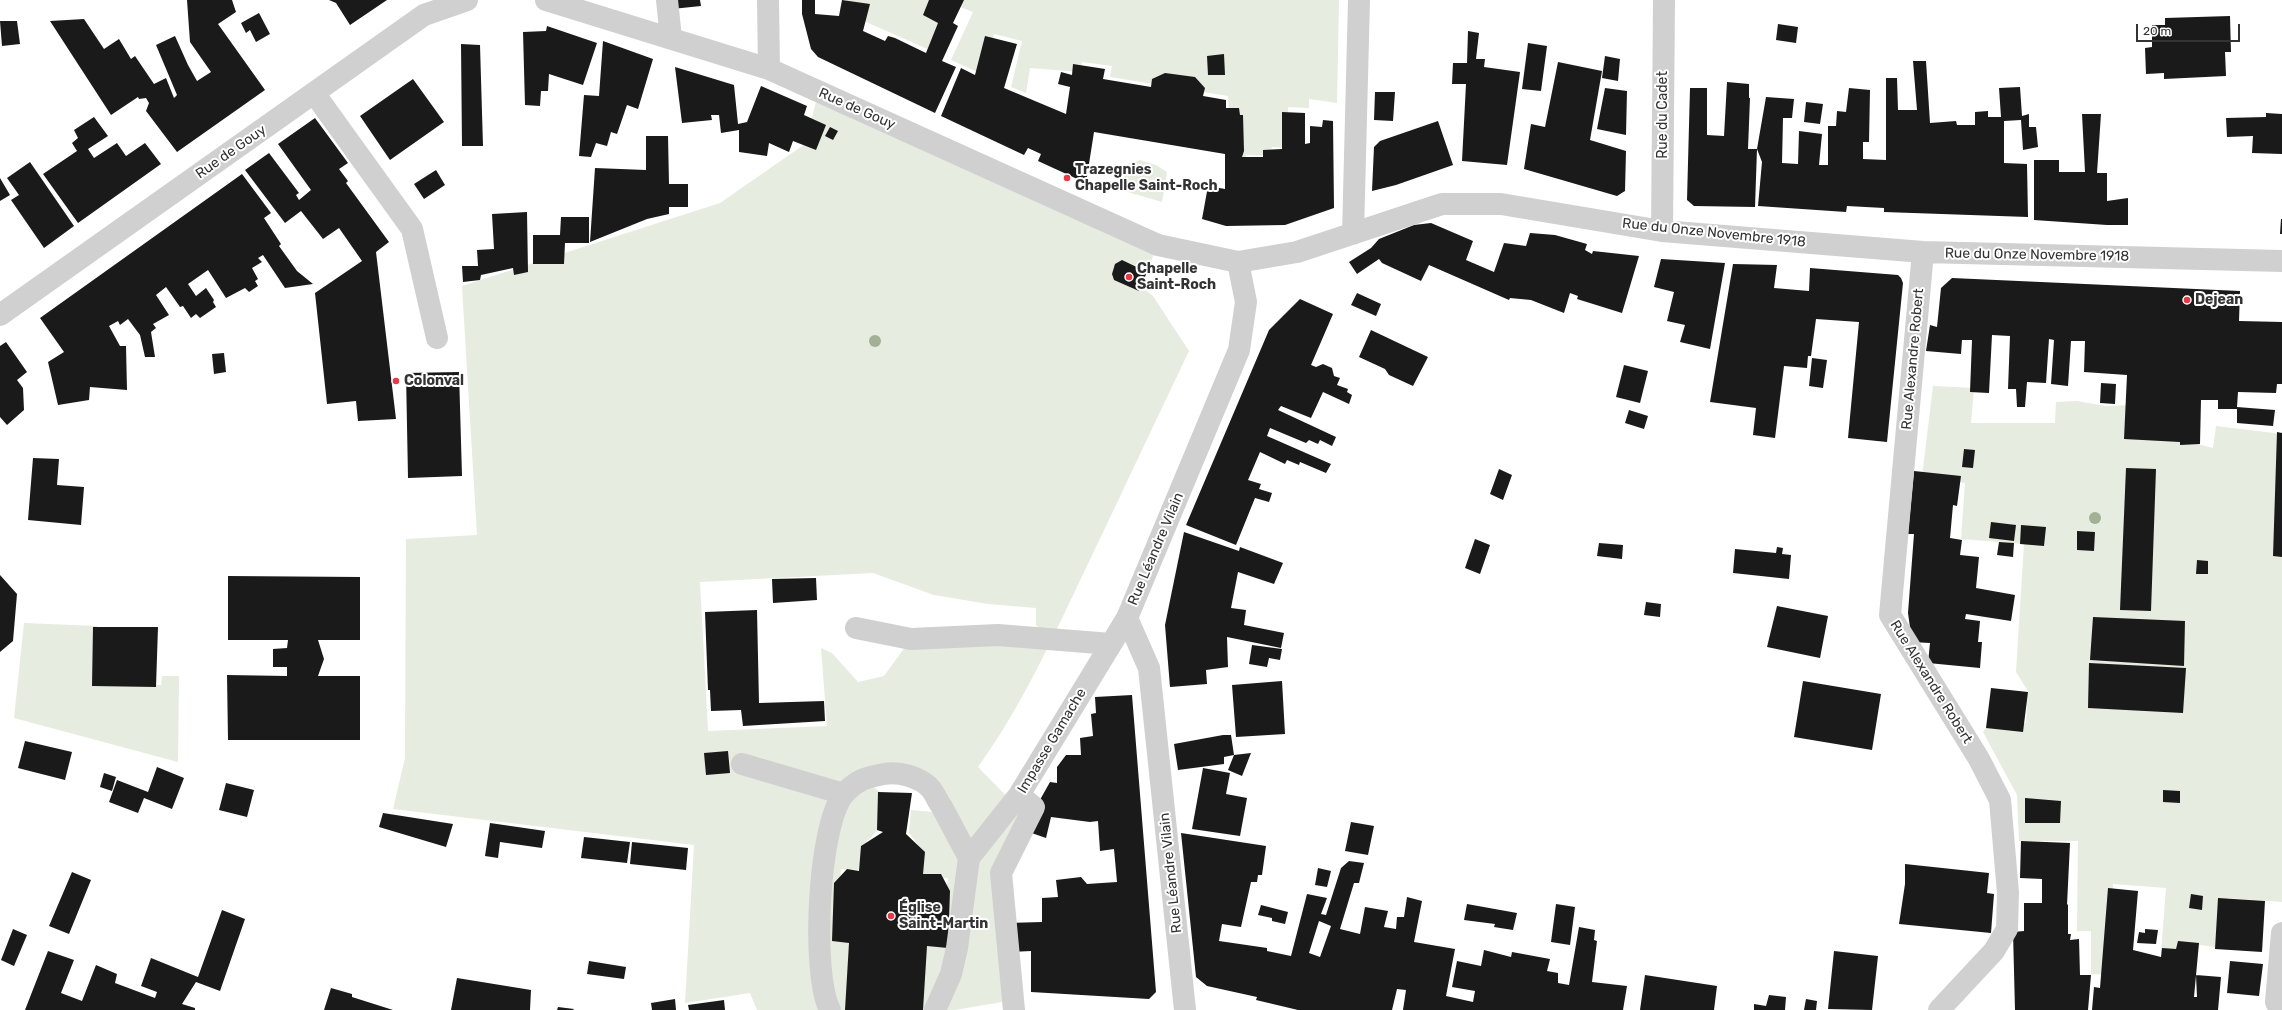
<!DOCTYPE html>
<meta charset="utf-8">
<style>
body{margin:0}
#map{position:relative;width:2282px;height:1010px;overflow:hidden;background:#fff;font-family:Rubik,sans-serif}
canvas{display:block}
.scale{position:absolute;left:2136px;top:24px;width:104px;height:18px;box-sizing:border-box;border:2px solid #333;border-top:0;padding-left:5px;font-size:12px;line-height:14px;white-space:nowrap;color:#333;-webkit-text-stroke:3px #fff;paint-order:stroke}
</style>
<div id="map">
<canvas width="2282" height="1010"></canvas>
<div class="scale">20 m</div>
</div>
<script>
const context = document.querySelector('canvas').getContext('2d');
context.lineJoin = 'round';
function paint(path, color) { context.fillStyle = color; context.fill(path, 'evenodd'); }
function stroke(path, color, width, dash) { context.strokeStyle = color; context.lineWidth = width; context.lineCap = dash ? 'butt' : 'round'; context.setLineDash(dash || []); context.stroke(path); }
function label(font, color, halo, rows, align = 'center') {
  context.font = font + ' Rubik,sans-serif'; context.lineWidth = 4; context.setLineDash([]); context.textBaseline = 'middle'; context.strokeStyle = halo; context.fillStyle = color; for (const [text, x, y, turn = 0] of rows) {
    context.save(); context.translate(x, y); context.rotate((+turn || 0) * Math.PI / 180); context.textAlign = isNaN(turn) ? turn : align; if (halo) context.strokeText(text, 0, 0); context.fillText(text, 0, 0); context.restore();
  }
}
const green = new Path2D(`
 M847,0H1339L1337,103L1309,99V108L1288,107V148L1272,147L1269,156L1246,155L1244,169L1231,151L1228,96L1110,77L1112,66L1082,62L1080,72L1030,68L1026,93L1011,87L1022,41L994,34L982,74L951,60L973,12L953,4L932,51L848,14Z
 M816,102L1158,245L1140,286L1153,296L1189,351C1154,424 1120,497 1085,570C1053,637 1022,706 978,767L1028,818L1001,873L1014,1000L955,1010H920L925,945L942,946L948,878L921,876L923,851L909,833L911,810L944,813L931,788L863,778L881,793L878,830L862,846L860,870L841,869L835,937L854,939L848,1010H757L750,993L685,1003L694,845L393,809L405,758L406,539L477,535L462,286L720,203L805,144ZM873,573L934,595L988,604L1036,608V625L1051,639H911L884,676L858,682L832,653L821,648L827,726L708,731L700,582Z
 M1140,160L1156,165L1167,172L1162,202L1121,190L1127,164Z
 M1933,386L1974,388L1971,423H2055L2056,402L2077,401L2106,406L2131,405L2177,439L2213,448L2216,426L2282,434V902L2227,898L2223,948L2184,943L2183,954L2161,953L2166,888L2113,884L2108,975L2091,974V931H2077L2078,841H2019L2017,795L1983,732L1991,720L2026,723L2028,691L2016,672L2024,544L1961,539L1965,483L1922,477Z
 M24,623L97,626V685H161L162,676H179L178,762L14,718Z`);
const building = new Path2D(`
 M187,0H232L236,12L218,24L265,90L177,152L146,111L149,103L146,98L139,99L138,97L111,115L50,21L84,19L104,49L119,39L131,59L135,56L154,84L166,78L174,98L177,95L156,45L175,36L188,65L197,81L211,72L190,42Z
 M329,0H387L350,25L336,3Z
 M671,0H700L701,6L672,9Z
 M802,0H815V14L839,16L842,0L870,4L863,31L885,41L888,36L895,38L926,53L938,23L923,15L929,0H964L953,23L958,26L942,61L956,67L935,113L818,57L811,49L802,14Z
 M259,13L270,34L256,42L250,30L246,33L241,23Z
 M2230,16L2231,52H2225L2226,76L2164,79V73L2146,74L2145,48L2152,47V25H2165V18Z
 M0,21H17L20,44L2,46Z
 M1778,24L1798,27L1796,43L1776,40Z
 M547,26L597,43L583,85L549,74L548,91H541L540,106L525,105L523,32L546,31Z
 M1468,31L1479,33L1476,59H1485L1484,67L1520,72L1507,165L1462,161L1466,84H1452L1453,63H1467Z
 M985,36L1017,44L1004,88L1066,114L1070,87L1058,84L1061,72L1072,75L1073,64L1105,69L1103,79L1151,87L1152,79L1165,73L1195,77L1205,88L1203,96L1226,100V108H1239L1240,115H1243L1244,151L1242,157H1263V150L1282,149V112L1305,113V144L1310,143V126L1322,127L1323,120L1333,121L1334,208L1285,225L1226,226L1202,219L1208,186L1225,189V154L1094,132L1086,183L1038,161L1041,154L1028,148L1024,155L941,116L961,68L975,75Z
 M603,41L653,59L638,109L627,105L617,134L611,132L607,146L596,143L591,157L579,156L584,95L599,96Z
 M1528,43L1547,46L1541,91L1522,89Z
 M461,44L480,45L483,146H462Z
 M1224,54L1225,75H1208L1207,56Z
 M1605,56L1620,59L1618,81L1602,78Z
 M1913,61H1926L1930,123L1956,121L1957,125H1975V112L1988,111V117H2001L1999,88L2020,87L2022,116L2029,114V127H2036L2038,147L2023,150L2021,120L2004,121V163L2027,164L2028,217L1884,212V208L1847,206L1846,212L1758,206L1762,162L1757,149L1755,207L1694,206L1687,200L1690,88H1707V135L1724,136L1727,82L1749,84V98H1750L1748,149H1757L1766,97L1794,99L1792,118H1783L1782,163L1798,164L1799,131L1822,134L1819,165H1828V126H1836L1837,111L1846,112L1849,88L1870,90L1869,142H1863V159L1886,160V78H1897L1898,110H1917Z
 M1558,62L1602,71L1590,140L1626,151L1625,191L1617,196L1524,169L1531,124L1545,127Z
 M675,67L734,85L738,124L747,122L761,86L807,106L804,115L826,125L816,150L793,141L789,152L769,143L767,156L739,152V130L721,133L719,115H711L712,120L682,123Z
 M413,79L444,122L390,160L360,116Z
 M1605,88L1627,91L1626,135L1597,129Z
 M1375,92H1395L1393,121L1374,120Z
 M1806,102L1823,104L1820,124L1804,122Z
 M2266,113L2282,114V154L2252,153L2253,136L2227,137L2226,118L2266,117Z
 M2082,114H2101L2097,173H2107V201L2128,198V225H2107L2034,220V160H2059V172H2085Z
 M94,117L108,136L88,149L94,158L117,143L126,156L145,143L161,164L78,223L43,174L77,151L72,143L78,138L74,130Z
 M315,118L348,163L339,169L348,181L346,183L389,242L376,252L396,419L358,421L356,401L327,404L315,293L362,261L339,228L323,239L301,211L285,223L245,170L269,153L299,193L296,195L299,200L311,190L278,144Z
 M1438,121L1453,165L1396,185L1372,191L1374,147L1380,141Z
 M830,127L838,131L833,140L825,136Z
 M646,136H668L669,184H688V207H669V214L647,219L590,242L595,168L646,170Z
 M30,162L74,226L44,248L11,200L19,195L7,178Z
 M436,170L445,185L424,199L414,184Z
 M242,174L271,213L264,218L281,244L279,246L297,271L313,284L285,288L263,255L258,258L262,262L252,268L258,279L255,281L258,286L249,292L245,288L226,298L208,270L188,284L196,296L206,288L214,300L213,302L216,307L200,318L196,314L191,318L183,306L180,307L166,287L156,295L169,315L153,324L156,328L151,332L155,357H145L140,335L128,319L120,325L118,321L109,326L120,346H126L127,390L90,387L89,400L58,405L48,362L64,352L40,318Z
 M0,178L10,195L0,201Z
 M527,212L528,272L514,275L513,268L481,275L480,280L463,282L462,266H478L477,250L494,249L492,214Z
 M561,217H589V243H565L564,264H533V235H560Z
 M2281,219H2282V234H2280Z
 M1431,223L1473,241L1466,260L1494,272L1504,243L1526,246L1530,233L1555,235L1587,244L1585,250L1592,254L1593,251L1639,256L1622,313L1577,299L1578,296L1570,293L1564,313L1531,300L1510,298L1509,300L1429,265L1421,281L1382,263L1379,259L1357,274L1349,262L1371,248L1379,239L1414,225Z
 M1661,259L1725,263L1710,349L1680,342L1685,325L1667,321L1674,292L1654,287Z
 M1122,260L1147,272L1139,291L1114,280L1112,274L1115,264Z
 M1733,264L1777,265L1774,288L1809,291L1810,268L1898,275L1901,278L1903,283L1887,442L1848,438L1859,322L1816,319L1811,356H1808L1807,368L1784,366L1775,438L1753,435L1756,408L1710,402Z
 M1952,278L2240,291L2239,321L2282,322V384H2277L2276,393L2238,392L2237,407L2275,410L2273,426L2237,423V409H2218V400H2201L2200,444L2180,445V442L2124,439L2127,375L2084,372L2085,341H2071L2068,386L2051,384L2054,340L2049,339L2046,383L2027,382L2025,407H2017L2016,389H2008L2010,336L1992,335L1989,393L1970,392L1972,340H1962L1961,354L1926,351L1930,325L1937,327L1941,288Z
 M1357,293L1381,304L1376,316L1351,305Z
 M1300,299L1333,314L1311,365L1316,367L1323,364L1332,368L1334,376L1340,378L1337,385L1348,389L1347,392L1352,395L1349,404L1323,392L1311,418L1281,406L1278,410L1336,437L1332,446L1320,440L1318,444L1309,440L1306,443L1270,428L1267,436L1331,464L1326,473L1300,462L1299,465L1287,460L1285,464L1260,452L1248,480L1261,484L1259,489L1272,493L1269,502L1255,498L1236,545L1186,525L1269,330Z
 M1371,330L1428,357L1413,386L1389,375L1385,369L1359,357Z
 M6,342L27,372L17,380L23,388L24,410L7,425L0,417V346Z
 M224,353L226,372L214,374L212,354Z
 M1812,358L1827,360L1823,388L1809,386Z
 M1624,365L1648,371L1640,403L1616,397Z
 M459,372L462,476L408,478L406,373Z
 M2101,383L2116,384L2115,404L2100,403Z
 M1629,410L1648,416L1644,429L1625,423Z
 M2277,432L2282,433V557L2273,556Z
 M1964,449L1975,450L1973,468L1962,467Z
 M33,458L59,459L57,485L84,487L81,525L28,520Z
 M2126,468L2156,469L2151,611L2120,610Z
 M1499,469L1512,475L1503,500L1490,494Z
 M1914,471L1961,476L1957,506L1953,505L1950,538L1962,540L1960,555L1979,557L1976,588L2015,595L2011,621L1966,614L1965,619L1980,621L1978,642H1982L1980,668L1928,663L1930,643L1912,642L1908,613L1914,534H1908Z
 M1991,522L2016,525L2014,541L1989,538Z
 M2021,525L2046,527L2044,546L2020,544Z
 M2077,531L2095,532L2094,551L2077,550Z
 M1184,532L1239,551L1240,547L1283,563L1274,584L1238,572L1231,608L1246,610L1244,625L1284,633L1281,648L1227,637L1228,667L1206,670L1207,684L1170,687L1165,625Z
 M1475,539L1490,545L1480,574L1465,568Z
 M1999,542L2014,543L2013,557L1997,555Z
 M1599,543L1623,545L1622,559L1597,556Z
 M1777,547L1783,548L1782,554L1791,555L1789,579L1733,573L1735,549L1776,553Z
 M2197,560L2208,561V574H2196Z
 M0,575L17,594L13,641L0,652Z
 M228,576L360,577V640H318L324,659L318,676H360V740H228L227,675L287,676V667H273V649L287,648L288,640H228Z
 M816,578L817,600L773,603L772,579Z
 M1646,602L1661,604L1660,617L1644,615Z
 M1777,606L1828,616L1820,658L1767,647Z
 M757,610L759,703L824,701L825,721L743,726L741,710L711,711L710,690H708L705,612Z
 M2093,617L2185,621L2184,666L2090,660Z
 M93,627H158L156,687L92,686Z
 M1252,645L1282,649L1280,660L1269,658L1267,667L1249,664Z
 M2089,663L2186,668L2183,713L2088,708Z
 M1282,681L1285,734L1236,737L1232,685Z
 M1803,681L1881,694L1872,750L1794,737Z
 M1991,688L2028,692L2023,732L1986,728Z
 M1132,695L1156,992L1149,999L1031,992V951L1011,952L1007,923L1042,922V898L1058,897L1056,880L1081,877L1087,884L1117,882L1114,849L1100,851L1098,821L1090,822L1051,817L1046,838L1023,830L1050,782L1057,783V767L1066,755H1081L1080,738L1093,736L1091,714L1096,713L1095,697Z
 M1223,735H1231L1234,755L1251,753L1242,776L1228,770L1234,755L1224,757V764L1178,770L1174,744Z
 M25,741L72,752L65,780L18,768Z
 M728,751L730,773L706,775L704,753Z
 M157,767L184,778L172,809L144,798L138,813L109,802L117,780L148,792Z
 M1203,768L1230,773L1226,794L1247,798L1240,836L1192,829Z
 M104,773L116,777L112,791L100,787Z
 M226,783L254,790L247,817L219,810Z
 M2163,790L2180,791V803L2163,802Z
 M878,792L912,793L906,834L925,852L923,874H941L950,891L948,948L927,946L923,1010H845L849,943L832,941L834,883L847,869L859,871L861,846L883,832L877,830Z
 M2025,798L2061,801L2060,823H2025Z
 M383,813L453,824L446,847L379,827Z
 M1351,822L1374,826L1368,855L1345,851Z
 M490,823L545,831L542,848L500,842L498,858L485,856Z
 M1181,833L1266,846L1262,875H1258L1257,882H1251L1241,927L1222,924L1219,941L1267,948V951L1291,956L1307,894L1327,898L1321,914L1326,915L1341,868L1349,861L1364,863L1359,883H1354L1340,929L1360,934L1365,907L1388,911L1384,927L1396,929L1397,917H1404L1407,897L1422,901L1414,942L1455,949L1446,996L1473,1002L1475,991L1452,987L1457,961L1481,966L1484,950L1511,957L1512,952L1550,959L1547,971L1558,973V983L1569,985L1579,927L1595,930L1594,940L1597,941L1592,982L1627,986L1623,1010H1403L1406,990L1397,989L1392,1010H1298L1256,1000L1257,997L1207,986L1196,977ZM1319,921L1331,926L1320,957L1309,953Z
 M584,837L630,842L627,863L581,858Z
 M2021,841L2070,843L2067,905L2068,904V934H2071L2070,940L2079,939L2080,975H2091L2088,1010H2015L2013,932L2024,931V903H2042V879L2020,878Z
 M632,842L688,848L686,870L630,864Z
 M1905,864L1989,873L1987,893L1994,894L1991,933L1899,924L1905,884Z
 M1318,868L1331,871L1327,887L1315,885Z
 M72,872L91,880L69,934L49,926Z
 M2108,888L2138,891L2133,950L2161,957L2162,948L2176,949L2178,941L2199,943L2194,997H2197L2196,975L2221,977L2218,1010H2092L2094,987L2100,988Z
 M2191,894L2203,896L2202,910L2189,908Z
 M2218,898L2265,901L2262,952L2215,949Z
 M1467,904L1517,913L1513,930L1494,927L1495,924L1464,920Z
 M1556,904L1575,907L1570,945L1551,942Z
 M1261,905L1288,912L1285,924L1272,921V918L1258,915Z
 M222,910L245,919L220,991L196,982L182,1004L195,1008V1010H25L48,951L74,960L61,993L82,1001L96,965L117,974L115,983L155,998L157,992L141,986L151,958L198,977Z
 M13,929L27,935L14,966L1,960Z
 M2145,929L2158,930L2156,944L2137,943L2139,932L2145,933Z
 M1834,951L1878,956L1872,1010L1828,1009Z
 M589,961L626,967L624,979L587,974Z
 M2230,961L2263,964L2259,996L2227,993Z
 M1645,975L1717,986L1714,1010H1640Z
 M457,978L531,990L530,1010H451Z
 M331,988L352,994V997L393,1010H324Z
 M1769,995L1786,997L1785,1010H1754V1004L1766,1006Z
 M675,999L676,1010H652L651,1003Z
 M1806,999L1817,1001L1816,1010H1804Z
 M724,1000L725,1010H689L688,1005Z
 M558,1007L574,1009L573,1010H557Z`);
const minor = new Path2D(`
 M546,0L769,69L1158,245L1238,262L1297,252L1442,204H1501L1662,231L1923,252L2282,261
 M667,0L671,38
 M768,0L769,69
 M314,93L412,229L437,338
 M1662,231L1664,0
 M1353,234L1359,0
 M1923,252L1890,615L1979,759L2000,800L2008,893L2007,929L1994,951L1939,1010
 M0,315L424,15L467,0
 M856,628L911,639L998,635L1111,644
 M742,764L844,794
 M830,1010C811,974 818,824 844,794C856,780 867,777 884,774C898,771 921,777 931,789C935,794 938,802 942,807C951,824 960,841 969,858
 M935,1010L951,974L957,948L969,858L1019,795L1127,618
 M1014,1010L1001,873L1034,807L1019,795
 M1185,1010L1149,668L1127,618L1239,350L1246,302L1238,262
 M2280,1010L2276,1002L2282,933`);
const trees = [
 [875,341],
 [2095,518]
];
const markers = [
 [1067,178,4,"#e63946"],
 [1129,277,4,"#e63946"],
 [2187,300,4,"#e63946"],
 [396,381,4,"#e63946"],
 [891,916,4,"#e63946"]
];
const streetNames = [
 ["Rue de Gouy",857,109,24],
 ["Rue du Cadet",1663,115,-90],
 ["Rue de Gouy",231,152,-35],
 ["Rue du Onze Novembre 1918",1714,233,6],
 ["Rue du Onze Novembre 1918",2037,255,1],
 ["Rue Alexandre Robert",1913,359,-85],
 ["Rue Léandre Vilain",1156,549,-67],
 ["Rue Alexandre Robert",1931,682,58],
 ["Impasse Gamache",1052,741,-59],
 ["Rue Léandre Vilain",1171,873,-96]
];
const poiNames = [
 ["Trazegnies",1075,170],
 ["Chapelle Saint-Roch",1075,186],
 ["Chapelle",1137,269],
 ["Saint-Roch",1137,285],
 ["Dejean",2195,300],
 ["Colonval",404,381],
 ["Église",899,908],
 ["Saint-Martin",899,924]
];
paint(green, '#e6ecdf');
paint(building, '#1a1a1a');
stroke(minor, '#d0d0d0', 22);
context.fillStyle = '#a2b095';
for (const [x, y] of trees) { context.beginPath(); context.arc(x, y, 6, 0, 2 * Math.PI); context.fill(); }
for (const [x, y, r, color] of markers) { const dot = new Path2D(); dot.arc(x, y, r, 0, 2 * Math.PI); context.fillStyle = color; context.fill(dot); stroke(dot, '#fff', 1.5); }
label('14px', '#333', '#fff', streetNames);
label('bold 14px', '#333', '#fff', poiNames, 'left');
</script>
